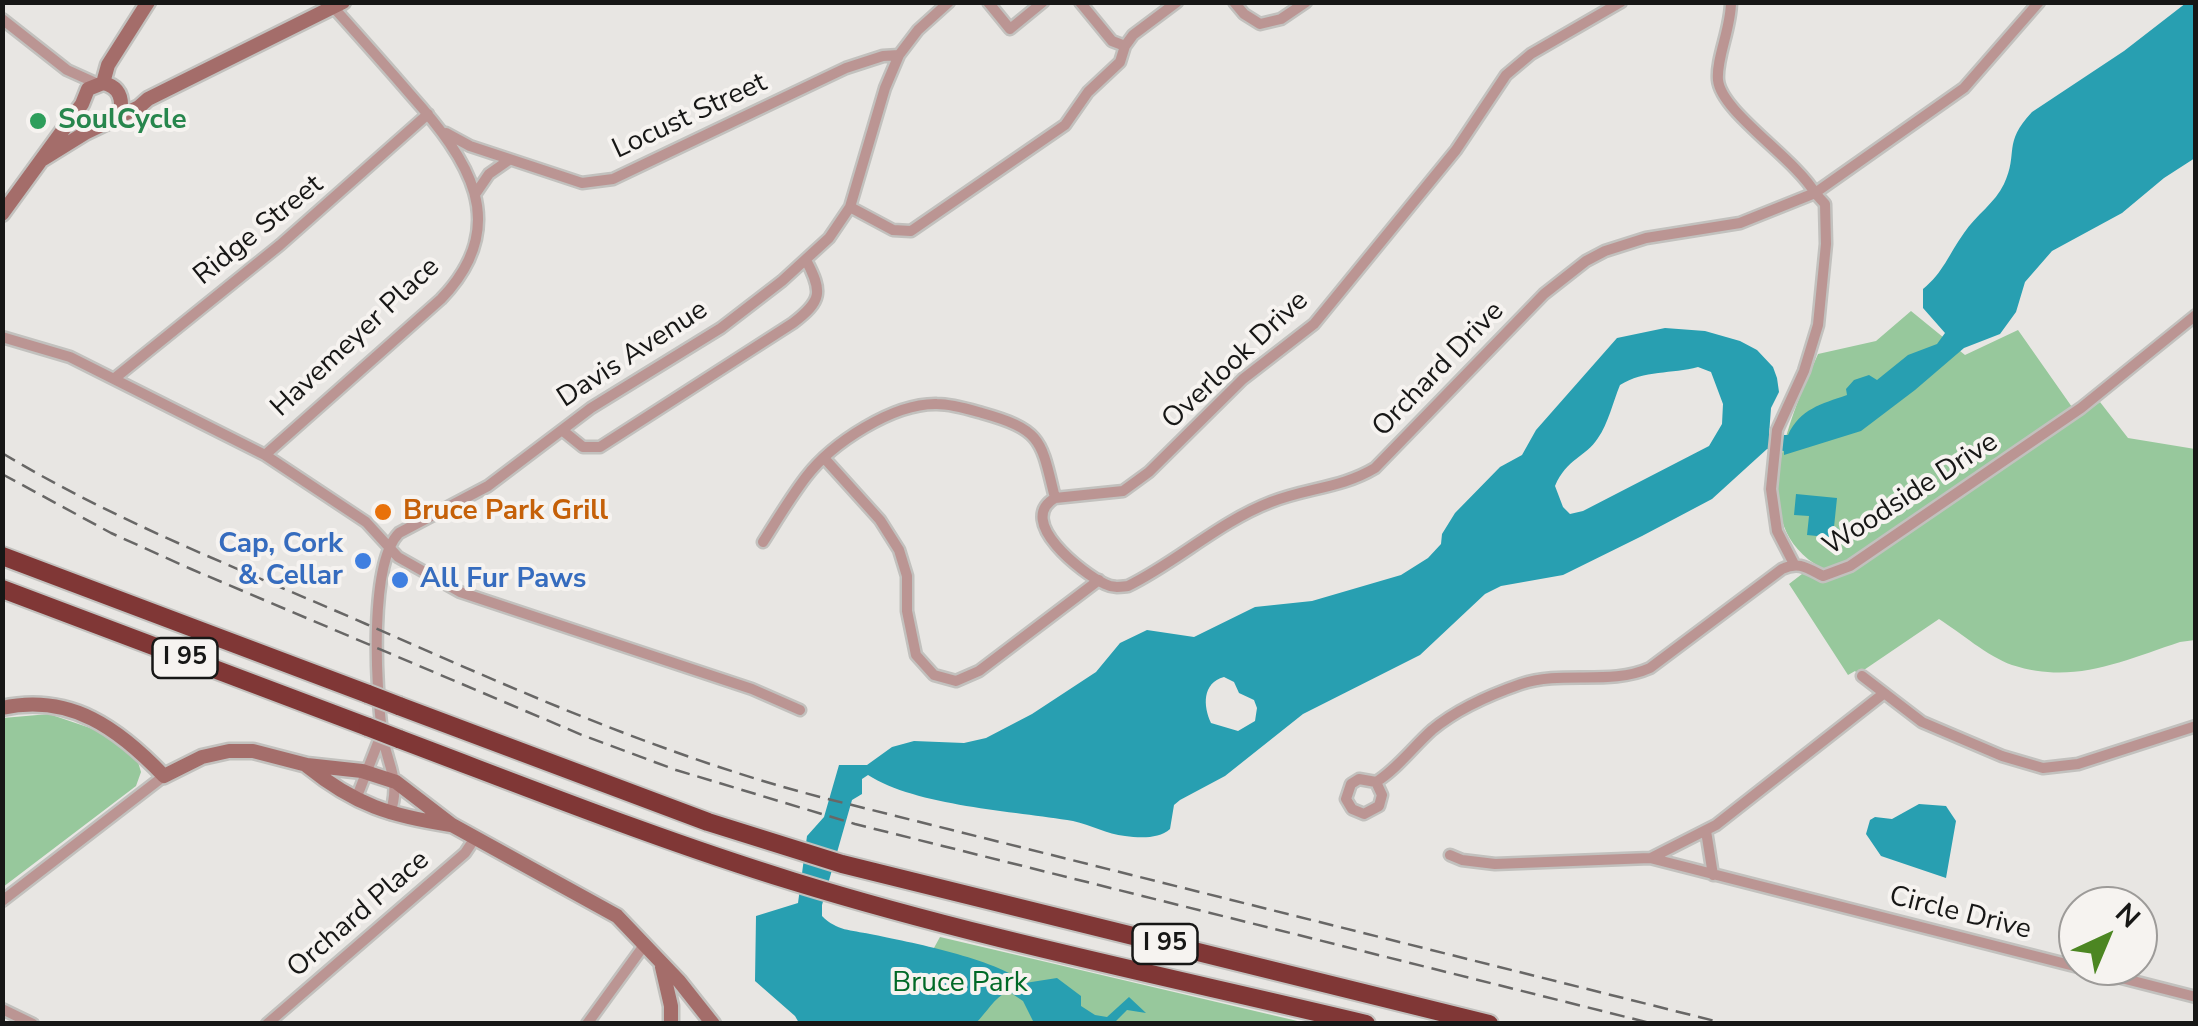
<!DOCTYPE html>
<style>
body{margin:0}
#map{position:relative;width:2198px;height:1026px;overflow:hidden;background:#e8e6e3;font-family:"Nunito Sans",sans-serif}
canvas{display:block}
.frame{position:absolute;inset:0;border:5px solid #171716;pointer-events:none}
.north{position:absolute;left:2058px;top:886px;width:100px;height:100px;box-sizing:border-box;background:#f6f3f0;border:2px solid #9d9b99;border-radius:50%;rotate:44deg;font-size:28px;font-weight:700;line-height:40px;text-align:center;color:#171716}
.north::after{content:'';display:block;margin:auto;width:35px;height:45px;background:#4c8622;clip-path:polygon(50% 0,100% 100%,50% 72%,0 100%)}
</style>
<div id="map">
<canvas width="2198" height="1026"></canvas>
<div class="frame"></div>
<div class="north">N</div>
</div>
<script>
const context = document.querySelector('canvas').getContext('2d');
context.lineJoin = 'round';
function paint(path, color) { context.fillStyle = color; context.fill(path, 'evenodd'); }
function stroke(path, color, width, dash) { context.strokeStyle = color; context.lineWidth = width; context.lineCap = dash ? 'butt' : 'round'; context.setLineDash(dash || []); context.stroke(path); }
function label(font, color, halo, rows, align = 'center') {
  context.font = font + ' "Nunito Sans",sans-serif'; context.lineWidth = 8; context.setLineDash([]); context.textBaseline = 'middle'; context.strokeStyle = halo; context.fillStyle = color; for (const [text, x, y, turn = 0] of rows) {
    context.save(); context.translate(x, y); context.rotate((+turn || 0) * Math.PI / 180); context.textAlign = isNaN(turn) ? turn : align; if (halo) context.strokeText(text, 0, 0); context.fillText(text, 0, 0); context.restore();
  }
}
const green = new Path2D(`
 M1911,311L1965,355L2018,330L2079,417L2100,402L2128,438L2195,449V640L2180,642C2122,661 2074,685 2012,665C1987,656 1961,633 1939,619L1858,674L1855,671L1848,675L1789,584L1815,564C1744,517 1792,413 1818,354L1876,341Z
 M49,714L102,732L138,762L141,772L136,786L3,887V718Z
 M940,937L1306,1023L892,1024Z`);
const water = new Path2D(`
 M2186,3H2195V158L2164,178L2122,213L2052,251L2025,282L2016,312L2000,334L1964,348L1915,390L1861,431L1784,455V451L1767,449L1712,499L1642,536L1563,575L1501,586L1485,594L1420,655L1303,714L1225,776L1180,800L1174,805L1170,829C1159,839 1140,838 1125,836C1107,834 1091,825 1073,821C1014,811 916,806 868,775L862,779V794L852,800L822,905V916C837,931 851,930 870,934C910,942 996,959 1025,983L1057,978L1081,996V1006L1095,1015L1107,1017L1129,997L1146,1013L1127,1010L1114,1023H1034L1023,1001L1008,991C994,998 987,1012 976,1023H799L795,1016L755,981L756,916L798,903L807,836L824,817L839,765H867L892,747L914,741L964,743L986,738L1032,714L1096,672L1120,643L1147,630L1194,637L1255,607L1312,601L1401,575L1428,558L1441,544L1442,534L1455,513L1500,467L1522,455L1536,430L1617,338L1665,328L1705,331L1740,341L1757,350L1773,367L1777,378L1779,392L1771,408L1769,435H1788C1800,409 1821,404 1847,395L1846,389L1854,380L1869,375L1877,380L1908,355L1937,344L1945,333L1923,308V289C1943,273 1949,254 1964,233C1976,215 1995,203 2004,184C2019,152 2002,144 2032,112L2124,51ZM1698,367L1711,372L1723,404L1722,424L1709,446L1583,511L1570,514L1563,507L1555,486C1567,458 1585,458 1598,438C1608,424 1613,402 1620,385C1644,370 1672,374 1698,367ZM1224,677L1234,682L1239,693L1254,700L1257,708L1255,721L1238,731L1211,723C1203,706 1202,683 1224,677Z
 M1796,494L1837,498L1834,527L1838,528L1837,538L1807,535L1809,516L1794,515Z
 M1919,804L1946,806L1956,821L1946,878L1881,856L1866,834L1870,820L1875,817L1892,819Z`);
const street = new Path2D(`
 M988,2L1010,29L1043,2
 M1080,2L1112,41L1125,46
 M1234,2L1244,14L1260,24L1281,19L1306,2
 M1621,2L1531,54L1506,75L1456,150L1314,324L1243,379L1149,472L1123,491L1055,498C1015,521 1082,573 1105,584C1113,588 1119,587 1128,586C1177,562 1219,522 1271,502C1306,488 1342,488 1375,468L1544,294L1586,261L1605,251L1646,238L1740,223L1815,193C1795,158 1721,112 1718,80C1716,58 1731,29 1731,2
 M2,19L67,70L98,84
 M446,133L470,146L582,183L613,179L846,68L883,56L899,55
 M476,193L489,174L509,160
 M850,207L893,230L911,231L1065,125L1088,92L1120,62L1125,46L1133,35L1177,2
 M2,337L70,357L265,455L366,522L398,557L460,592L752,689L800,710
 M115,378L280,245L428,114
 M562,430L583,447H600L793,323C822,301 823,292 806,260
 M265,455L441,299C513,224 468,159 410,94C385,65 360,37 334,8
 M825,459L880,520L899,550L907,576V611L916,655L934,675L956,681L979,671L1099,580
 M763,542C777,520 790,498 806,477C832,443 893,403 937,404C952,404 968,409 982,413C1043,430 1041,441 1055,498
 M1794,564L1777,531L1771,489L1777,430L1804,371L1818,325L1826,244L1825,204L1815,193L1964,88L2039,2
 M1862,676L1922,722L2002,756L2043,768L2078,764L2196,726
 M1376,782L1382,795L1379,806L1364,814L1352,809L1346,799L1351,784L1359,779L1376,782C1397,769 1413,747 1432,730C1456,710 1492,694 1521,684C1563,670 1610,686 1650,668L1782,569C1799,561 1807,568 1823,576L1850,566L2081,408L2196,315
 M356,799L381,735
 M390,814C402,778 386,765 382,731C376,688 369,563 399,533L488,486L591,408L721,328L782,281L829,238L850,207L885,88L899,55L918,30L949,2
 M1706,831L1713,875
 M1450,855L1462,860L1495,864L1650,858L2196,997
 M1651,858L1716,825L1883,694
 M2,901L164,776
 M2,1009L33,1024
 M267,1024L465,853L475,838
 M587,1024L645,944`);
const secondary = new Path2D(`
 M103,83L108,65L148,2
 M43,159L85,133L139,107L148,99L343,2
 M2,214L82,104L88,89L103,83C121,87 123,100 120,116
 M2,708C71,693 119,729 164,776L202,757L229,751H253L307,765L362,771L396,782L452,825L617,916L679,981L713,1024
 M307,766C355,805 391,816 451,825
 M662,967L671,1006V1024`);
const highway = new Path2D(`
 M2,556L368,694
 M2,589L368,727
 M399,706L708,822L842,864L1489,1024
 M399,739C529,788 659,840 792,881C980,939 1174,978 1366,1024`);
const rail = new Path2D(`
 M2,453C118,523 243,570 366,624C514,689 663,756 820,797L1727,1024
 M2,474L111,533L191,569L582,735L676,770L855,824L1654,1024`);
const highwayBridge = new Path2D(`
 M368,694L399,706
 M368,727L399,739`);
const markers = [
 [38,121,10,"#2e9e5b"],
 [383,512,10,"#e8710a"],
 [363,561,10,"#3f7fe0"],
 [400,580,10,"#3f7fe0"]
];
const shields = [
 [185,658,65],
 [1165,944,65]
];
const shieldNames = [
 ["I 95",185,658],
 ["I 95",1165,944]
];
const streetNames = [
 ["Locust Street",690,117,-25],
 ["Ridge Street",259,231,-39],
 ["Havemeyer Place",356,338,-43],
 ["Davis Avenue",633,355,-33],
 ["Overlook Drive",1236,361,-43],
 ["Orchard Drive",1439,370,-46],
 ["Woodside Drive",1911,495,-33],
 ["Circle Drive",1960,914,14],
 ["Orchard Place",359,915,-41]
];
const leisureNames = [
 ["SoulCycle",58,121]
];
const foodNames = [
 ["Bruce Park Grill",403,512]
];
const shopNames = [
 ["Cap, Cork",343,545],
 ["& Cellar",343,577],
 ["All Fur Paws",420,580,"left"]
];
const parkNames = [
 ["Bruce Park",960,984]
];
paint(green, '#97c89c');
paint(water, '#289fb1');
stroke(street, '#c2c1be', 15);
stroke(secondary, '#c2c1be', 19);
stroke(highway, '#c2c1be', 22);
stroke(street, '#bb9593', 10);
stroke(secondary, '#a46d6a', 14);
stroke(highway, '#803736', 18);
stroke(rail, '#686766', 2.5, [15, 8]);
stroke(highwayBridge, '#c2c1be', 22, []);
stroke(highwayBridge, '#803736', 18);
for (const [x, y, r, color] of markers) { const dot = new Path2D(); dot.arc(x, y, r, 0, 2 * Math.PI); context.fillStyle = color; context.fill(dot); stroke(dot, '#f6f3f0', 4); }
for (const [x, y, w] of shields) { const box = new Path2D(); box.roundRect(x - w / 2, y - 20, w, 40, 8); context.fillStyle = '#f6f3f0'; context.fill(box); stroke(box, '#171716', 2.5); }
label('bold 25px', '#171716', null, shieldNames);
label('28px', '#171716', '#f6f3f0', streetNames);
label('bold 28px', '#27864d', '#f6f3f0', leisureNames, 'left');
label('bold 28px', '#c56008', '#f6f3f0', foodNames, 'left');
label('bold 28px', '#366cbe', '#f6f3f0', shopNames, 'right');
label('28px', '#006926', '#f6f3f0', parkNames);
</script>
